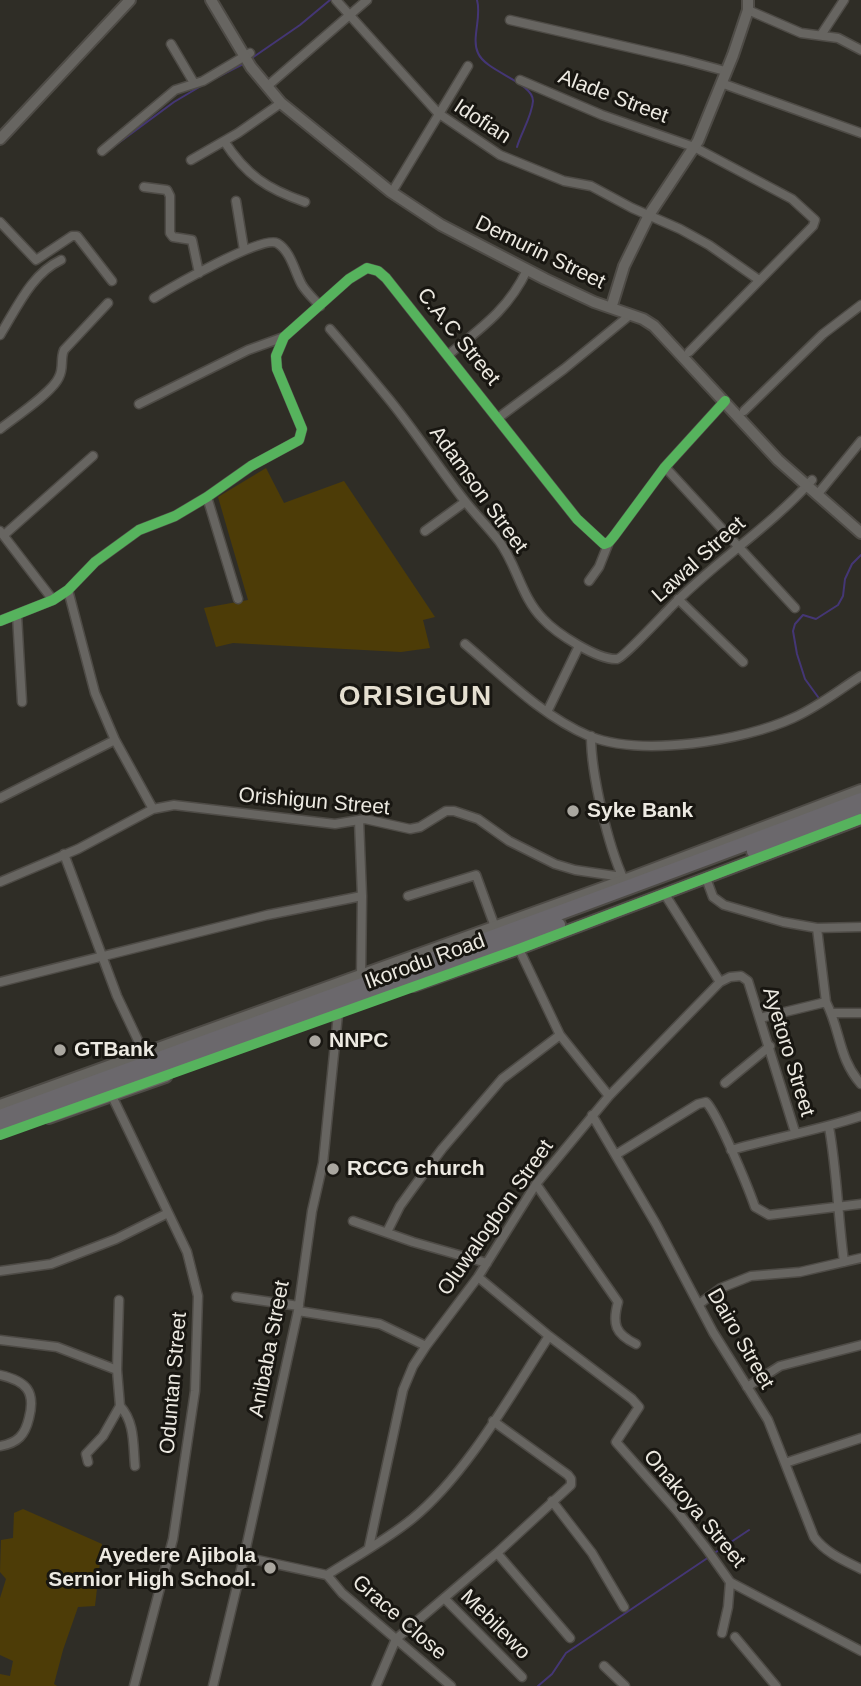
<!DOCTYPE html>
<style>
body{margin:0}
canvas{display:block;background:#2f2d26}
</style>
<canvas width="861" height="1686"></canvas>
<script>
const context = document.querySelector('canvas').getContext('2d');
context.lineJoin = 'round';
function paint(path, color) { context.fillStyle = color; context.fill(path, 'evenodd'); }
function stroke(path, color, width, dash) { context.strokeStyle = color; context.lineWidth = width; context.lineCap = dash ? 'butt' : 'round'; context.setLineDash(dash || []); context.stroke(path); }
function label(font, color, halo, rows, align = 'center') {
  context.font = font + ' Helvetica,sans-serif'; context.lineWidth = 6; context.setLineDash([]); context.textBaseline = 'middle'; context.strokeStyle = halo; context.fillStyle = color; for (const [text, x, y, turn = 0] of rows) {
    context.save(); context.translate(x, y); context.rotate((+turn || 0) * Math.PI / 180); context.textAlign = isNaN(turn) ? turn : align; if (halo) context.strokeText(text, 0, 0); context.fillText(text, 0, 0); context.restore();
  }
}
const green = new Path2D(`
 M266,468L284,503L344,481L435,617L423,620L430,648L401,652L233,643L216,647L204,608L248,600L218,497Z
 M23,1509L102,1544L95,1606L78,1607L63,1650L54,1684L57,1686H0V1674L10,1676L13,1661L0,1655V1598L6,1579L0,1572L1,1540L13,1538L14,1513Z`);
const stream = new Path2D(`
 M477,0C482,17 471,39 478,53C486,72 533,82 533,101C532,116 521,133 517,147
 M252,58L300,25L330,0
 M206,83L245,63
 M113,147L174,102L201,86
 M818,697L805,679L797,654L793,631L795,624L803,615L816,619L838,605L843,596L845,579L852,564L861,555
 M716,1552L749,1530
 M538,1686L552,1674L566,1653L709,1557`);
const minor = new Path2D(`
 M336,0L438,113L500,155L564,181L591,186L632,208L680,229L709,245L759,280
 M748,10L801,33L838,38L861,50
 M510,20L684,60L725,71
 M821,35L844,0
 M171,44L194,83
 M520,80L602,115L694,147L792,199L815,220L813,226L689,352
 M271,83L367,0
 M721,83L861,133
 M224,141C246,175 267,189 305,202
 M102,151L175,90L203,81L250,53
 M191,160L238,133L281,103
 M144,187L167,190L170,196V233L173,237L192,240L199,273
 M395,187L468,66
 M236,201L244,250
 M0,222L36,260L72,236H77L112,281
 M154,298C172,287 262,235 277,243C291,251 295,273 302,285C307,293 314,299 320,306
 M330,329C350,352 369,375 388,398C415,431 438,467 464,500C475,514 488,527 499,541C517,565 521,597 543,619C556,633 597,660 617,659C623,658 662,616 670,608C714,562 769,528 812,480
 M0,335C17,308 31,274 61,260
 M448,355C481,328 508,310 527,270
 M139,404L248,350L284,337
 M744,411L823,334L861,305
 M498,418L564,369L630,315
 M0,429C14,418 53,392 59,377C64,368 60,359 64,350L108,303
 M665,467L795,608
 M817,495L861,441
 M207,497L238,599
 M0,531L53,600
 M425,531L465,502
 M4,535L93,456
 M589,581L599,567L609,542
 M68,590L95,693L115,740L153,809
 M678,599L743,662
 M17,615L22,702
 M0,621L53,600L68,590L95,562L139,530L175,516L207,497L251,466L299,440L302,429L277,369L276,356L284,337L349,279L367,268L378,271L386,278L577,519L604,544L609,542L614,536L665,467L725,401
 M465,644C504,677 542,716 589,736C642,757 743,741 793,718C818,707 839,690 861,676
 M547,712L579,646
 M591,736C591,774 608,846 624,880
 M0,798L115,740
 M359,820L362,896L361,976
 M64,854L117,996L144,1053
 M706,878L713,897L724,905L783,922L817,928L861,927
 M0,882L78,849L153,809L174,805L335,824L365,819L410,829L420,827L446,811H454L478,819L509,841L555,864L575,870L622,877
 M664,893L720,982
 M408,896L476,875L495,927
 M817,928L826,1002C841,1031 838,1058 861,1084
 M519,949L560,1035L609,1096
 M0,982L267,915L362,896
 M832,1013H861
 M760,1018L826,1002
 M725,1083L770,1046
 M112,1096L187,1252L198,1296L195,1391L173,1539L134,1686
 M592,1115L656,1224L713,1332L768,1420L814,1537C826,1553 843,1560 861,1569
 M829,1127C837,1171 838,1217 844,1262
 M731,1150C774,1138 819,1130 861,1116
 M617,1154L698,1104L706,1102C718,1114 748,1187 755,1207L769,1215L861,1204
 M536,1184L618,1302C612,1324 615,1334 636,1344
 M353,1221L413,1242L487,1263
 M387,1232L400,1206L413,1188L442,1149L502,1079L560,1035
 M0,1271L51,1264L116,1239L168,1213
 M478,1277L549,1336L632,1399L639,1407L616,1442L677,1511L706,1548L730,1582L861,1651
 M236,1297L299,1306
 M119,1300L117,1370L120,1406C135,1422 133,1445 135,1466
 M699,1304L721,1288L751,1276L800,1272L861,1258
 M298,1311L380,1324L426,1346
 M0,1340L57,1347L117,1370
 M0,1375C26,1381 36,1391 29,1418C25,1435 18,1443 0,1446
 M747,1387L780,1366L861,1345
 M88,1462L86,1454L103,1436L120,1406
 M785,1463L861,1438
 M552,1501L592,1553L624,1607
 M369,1547L403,1390L413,1366L426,1346L478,1277L536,1184L609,1096L720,982L730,977L741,976L748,981L795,1132
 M497,1553L570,1638
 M244,1557L327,1575C355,1557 386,1540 412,1519C467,1474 510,1396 549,1336
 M327,1575L342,1593L451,1686
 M444,1598L522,1677
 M722,1633L728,1607L730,1582
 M735,1637L776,1686
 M604,1666L625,1686
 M213,1686L244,1557L298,1311L312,1211L323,1163L338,1014
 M376,1686L396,1639L497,1553L571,1485V1479L568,1475L493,1421`);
const tertiary = new Path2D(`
 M211,0L251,67L281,103L391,192L441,225L545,279L594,302L643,319L654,326L778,460L861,533
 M0,139L130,0
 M613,302L624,266L649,215L698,141L733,55L748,10V0
 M414,986L519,949L861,819
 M0,1105L624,880L861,790
 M49,1118L166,1077`);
const motorway = new Path2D(`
 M754,851L861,812
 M0,1117C287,1012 575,909 861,800
 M0,1128L296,1023L558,925`);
const cycleway = new Path2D(`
 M0,621L53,600L68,590L95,562L139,530L175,516L207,497L251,466L299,440L302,429L277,369L276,356L284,337L349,279L367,268L378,271L386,278L577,519L604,544L609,542L614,536L665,467L725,401
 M0,1135L519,949L861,819`);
const markers = [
 [573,811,7,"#aaa7a0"],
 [315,1041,7,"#aaa7a0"],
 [60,1050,7,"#aaa7a0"],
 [333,1169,7,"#aaa7a0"],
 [270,1568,7,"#aaa7a0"]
];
const streetNames = [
 ["Alade Street",613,97,21],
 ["Idofian",482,122,33],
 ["Demurin Street",540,253,26],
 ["C.A.C Street",458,337,51],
 ["Adamson Street",478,490,54],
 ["Lawal Street",699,560,-42],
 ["Orishigun Street",314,802,5],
 ["Ikorodu Road",425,962,-20],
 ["Ayetoro Street",788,1052,73],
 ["Oluwalogbon Street",496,1218,-55],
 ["Dairo Street",740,1339,60],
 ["Anibaba Street",270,1349,-79],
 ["Oduntan Street",174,1383,-85],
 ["Onakoya Street",694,1509,50],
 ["Grace Close",399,1618,41],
 ["Mebilewo",495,1625,45]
];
const poiNames = [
 ["Syke Bank",587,811],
 ["NNPC",329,1041],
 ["GTBank",74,1050],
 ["RCCG church",347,1169],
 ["Ayedere Ajibola",256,1556,"right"],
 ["Sernior High School.",256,1580,"right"]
];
const districtNames = [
 ["ORISIGUN",416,697]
];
paint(green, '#4d3c07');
stroke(stream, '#443675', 2);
stroke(minor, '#4e4b46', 11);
stroke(tertiary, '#4e4b46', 14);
stroke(motorway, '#4e4b46', 18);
stroke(minor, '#676561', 8);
stroke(tertiary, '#676561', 10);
stroke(motorway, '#6b686c', 14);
stroke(cycleway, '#56b35d', 10);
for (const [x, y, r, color] of markers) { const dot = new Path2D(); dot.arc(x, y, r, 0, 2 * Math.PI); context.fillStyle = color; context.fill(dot); stroke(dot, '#181611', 2.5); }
label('21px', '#ece9e1', '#181611', streetNames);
label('bold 21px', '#ece9e1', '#181611', poiNames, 'left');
context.letterSpacing = '2px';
label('bold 28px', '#e5dfd0', '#181611', districtNames);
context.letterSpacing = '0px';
</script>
